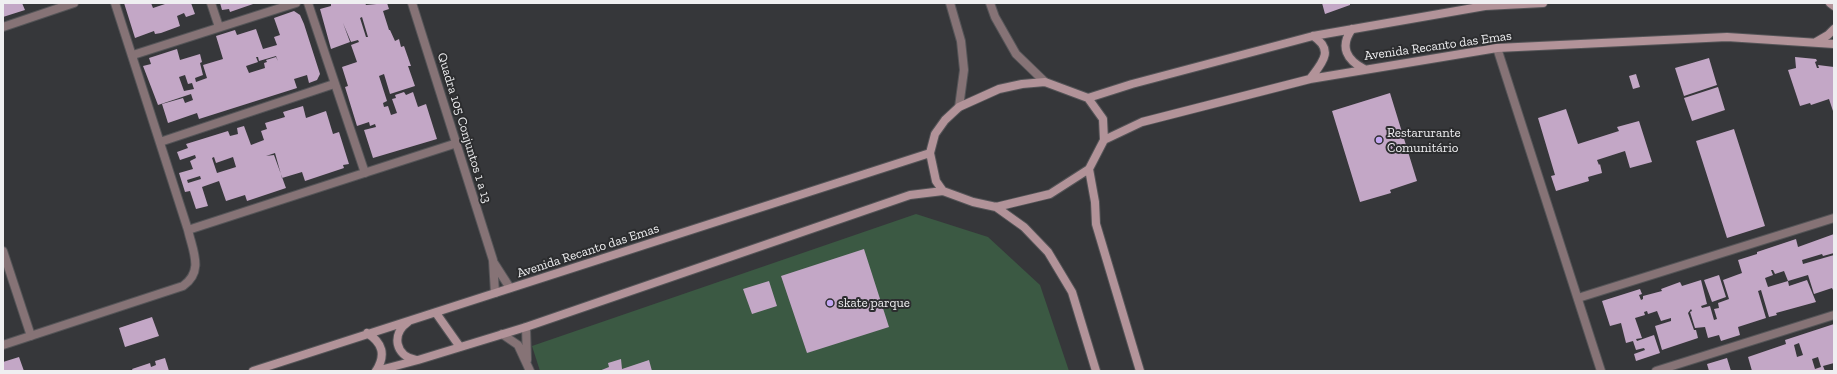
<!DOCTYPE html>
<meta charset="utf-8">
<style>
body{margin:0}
#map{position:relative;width:1837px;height:374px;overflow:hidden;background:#36373a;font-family:"Zilla Slab",serif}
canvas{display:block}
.frame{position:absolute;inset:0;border:4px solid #efeff1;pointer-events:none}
</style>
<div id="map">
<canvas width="1837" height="374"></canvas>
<div class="frame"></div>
</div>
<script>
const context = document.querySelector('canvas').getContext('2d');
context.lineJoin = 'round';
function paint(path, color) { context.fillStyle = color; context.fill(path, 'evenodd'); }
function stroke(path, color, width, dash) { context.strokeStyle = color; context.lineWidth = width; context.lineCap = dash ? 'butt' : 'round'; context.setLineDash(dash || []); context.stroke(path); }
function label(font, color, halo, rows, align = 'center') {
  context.font = font + ' "Zilla Slab",serif'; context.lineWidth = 4; context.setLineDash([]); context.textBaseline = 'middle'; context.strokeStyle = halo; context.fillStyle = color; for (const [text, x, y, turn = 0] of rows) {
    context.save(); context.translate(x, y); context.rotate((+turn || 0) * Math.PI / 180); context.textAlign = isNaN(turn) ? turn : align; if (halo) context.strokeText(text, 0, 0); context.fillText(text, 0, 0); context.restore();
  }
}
const green = new Path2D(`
 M916,214L988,237L1040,285L1069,371H540L532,346Z`);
const building = new Path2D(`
 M3,3H22L25,10L3,17Z
 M124,3H151L153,8L168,3H191L195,14L186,17L184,13L177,16L180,26L161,33L155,34L154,31L135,38Z
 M220,3H256L230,12L229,9L222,10Z
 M331,3H365L366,5L387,3L389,9L383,11L389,30H390L395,41L399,39L401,47L404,46L411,66H408L415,86L390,94L384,74L379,76L387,101L383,103L384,107L388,106L391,115L397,113L392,99L396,98L395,95L404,92L406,95L413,92L418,107L426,104L437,139L373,158L364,130L376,127L375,124L370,126L369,122L357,126L345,87L348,86L342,67L357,62L351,45L359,42L358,40L351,42L343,23L350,42L331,49L320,9L331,6ZM362,17L368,37H366L360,18Z
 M1322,3H1350V5L1325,14Z
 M294,11L300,15L304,24L320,74L317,80L309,83L307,75L294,79L297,88L199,119L197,113L168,123L162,104L183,98L185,103L193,100L191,94L158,105L143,66L151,64L149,58L177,49L180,60L200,54L202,62L200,63L203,75L195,78L196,82L207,78L203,65L223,59L216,36L235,30L237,35L256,29L263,49L277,45L274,37L280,35L274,18ZM276,56L278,61L276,57L266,60L267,62L264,63L265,68L249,73L246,66L258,62L256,57H258L259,61ZM185,75L188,84L192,83L194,89L184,91L179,77Z
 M1795,57L1816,59L1817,61L1815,62L1817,68H1819L1818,65L1834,67V114L1829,99L1811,105L1810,103L1800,106L1788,70L1796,68Z
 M1709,58L1717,85L1684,96L1675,68Z
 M1636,74L1640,87L1633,89L1629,76Z
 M1718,87L1725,110L1692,121L1684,98Z
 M1390,93L1417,181L1390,190L1391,193L1360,202L1332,111Z
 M303,106L306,118L326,111L333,134L339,132L349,164L343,165L344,168L305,181L302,172L282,178L275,153L266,156L274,155L286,188L247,201L245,195L226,201L219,181L202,187L208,206L196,209L190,191L185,192L179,173L193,169L190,161L196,158L195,155L180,160L177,152L188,148L186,144L228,131L230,136L238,134L237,128L244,126L251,145L264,140L261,131L267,129L265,123L285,117L283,112ZM214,157L216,163L233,157L236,167L217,173L212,158ZM200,176L201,179L188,183L187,180Z
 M1566,109L1578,144L1619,131L1617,127L1639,121L1652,162L1630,168L1625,151L1597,160L1599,165L1600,164L1602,173L1588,177L1589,181L1556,191L1551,176L1555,175L1538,118Z
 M1734,129L1765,226L1727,238L1696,141Z
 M1834,234V253L1823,256L1822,254L1802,260L1803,264L1834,255V292L1832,288L1814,294L1808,275L1788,281L1789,286L1807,280L1816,302L1776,313L1777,315L1769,317L1761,290L1758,291L1766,318L1738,327L1740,335L1721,341L1719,335L1708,338L1705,327L1695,328L1690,312L1692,311L1691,309L1688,313L1694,330H1696L1698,338L1662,350L1655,326L1671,321V318L1661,321L1657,311L1648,314L1647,311L1644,312L1645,315L1635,318L1642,338L1636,339L1637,341L1654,335L1660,353L1636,361L1634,354L1645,350L1644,348L1636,350L1633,341L1626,343L1621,323L1610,326L1602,301L1640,289L1642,294L1639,295L1641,300L1643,299V296L1662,291L1661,289L1680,282L1682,286L1701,280L1707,304L1701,306L1702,308L1710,306L1714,320L1717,319L1714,309L1719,308L1718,303L1729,299L1723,280L1742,273L1738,260L1757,254V252L1796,239L1798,247ZM1771,270H1773L1775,274L1784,271L1788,281L1768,287L1765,278L1773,275Z
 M864,249L889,327L807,353L781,276Z
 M1719,275L1726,297L1712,302L1704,280Z
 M769,281L777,306L752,314L743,289Z
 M152,317L159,336L125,347L119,328Z
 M1834,324V363L1823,366L1825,371H1752L1748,357L1786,344L1785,340ZM1799,343L1803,355L1797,357L1794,345ZM1818,357L1821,367L1815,369L1812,359Z
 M19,357L24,371H3V362Z
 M165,358L169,371H133L132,369L150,363L151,367L156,365L155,361Z
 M1727,358L1731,371H1709L1707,364Z
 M621,359L622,369L649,360L652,371H599L609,367L608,363Z`);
const minor = new Path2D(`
 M211,3L219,27
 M308,3L365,173
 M3,27L74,3
 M133,55L296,3
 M160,142L334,84
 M188,230L457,143
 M3,251L31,336
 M1578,298L1834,218
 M3,345L183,286C204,271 193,252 188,230L115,3
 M1656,371L1834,315`);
const tertiary = new Path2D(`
 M412,3L493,260L495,293
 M950,3L961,41L964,70L959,107
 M990,3L995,17L1016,54L1045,82
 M1497,48L1601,371
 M494,263L510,288
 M526,327L527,360
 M502,334L518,345L530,371`);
const secondary = new Path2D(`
 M1830,3L1834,6
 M1352,29C1339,47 1347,60 1364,69
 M1816,42L1828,35L1834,29
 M1310,79C1322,63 1335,50 1313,36
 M1045,82L1088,98L1103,119L1104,140L1089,169L1050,194L996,207L973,202L943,191L936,181L930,153L935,134L945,120L959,107L999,89L1022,84Z
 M1088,98L1132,84L1313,36L1485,6L1543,3
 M1104,140L1142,122L1310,79L1497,48L1727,37L1834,44
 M1089,169L1095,202L1096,224L1140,371
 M996,207L1024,227L1048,252L1072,292L1096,371
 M436,313L460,347
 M408,322C391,334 395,356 416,360
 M367,333C383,343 386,355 376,371
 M253,371L930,153
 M376,371L418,360L526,327L910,195L943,191`);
const markers = [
 [1379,140,4,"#c3a7f2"],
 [830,303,4,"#c3a7f2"]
];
const streetNames = [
 ["Avenida Recanto das Emas",1438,46,-8],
 ["Quadra 105 Conjuntos 1 a 13",464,128,73],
 ["Avenida Recanto das Emas",588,251,-18]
];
const poiNames = [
 ["Restarurante",1387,133],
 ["Comunitário",1387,148],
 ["skate parque",838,303]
];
paint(green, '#3b5943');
paint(building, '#c3a7c6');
stroke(minor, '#545457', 10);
stroke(tertiary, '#545457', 10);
stroke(secondary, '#545457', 10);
stroke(minor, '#867376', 8);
stroke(tertiary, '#867376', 8);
stroke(secondary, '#b29399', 8);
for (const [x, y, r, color] of markers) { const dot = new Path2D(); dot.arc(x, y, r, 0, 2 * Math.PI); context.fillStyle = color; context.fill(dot); stroke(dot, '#2c2d2f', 1.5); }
label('13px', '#efeff1', '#2c2d2f', streetNames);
label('13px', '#efeff1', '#2c2d2f', poiNames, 'left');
</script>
